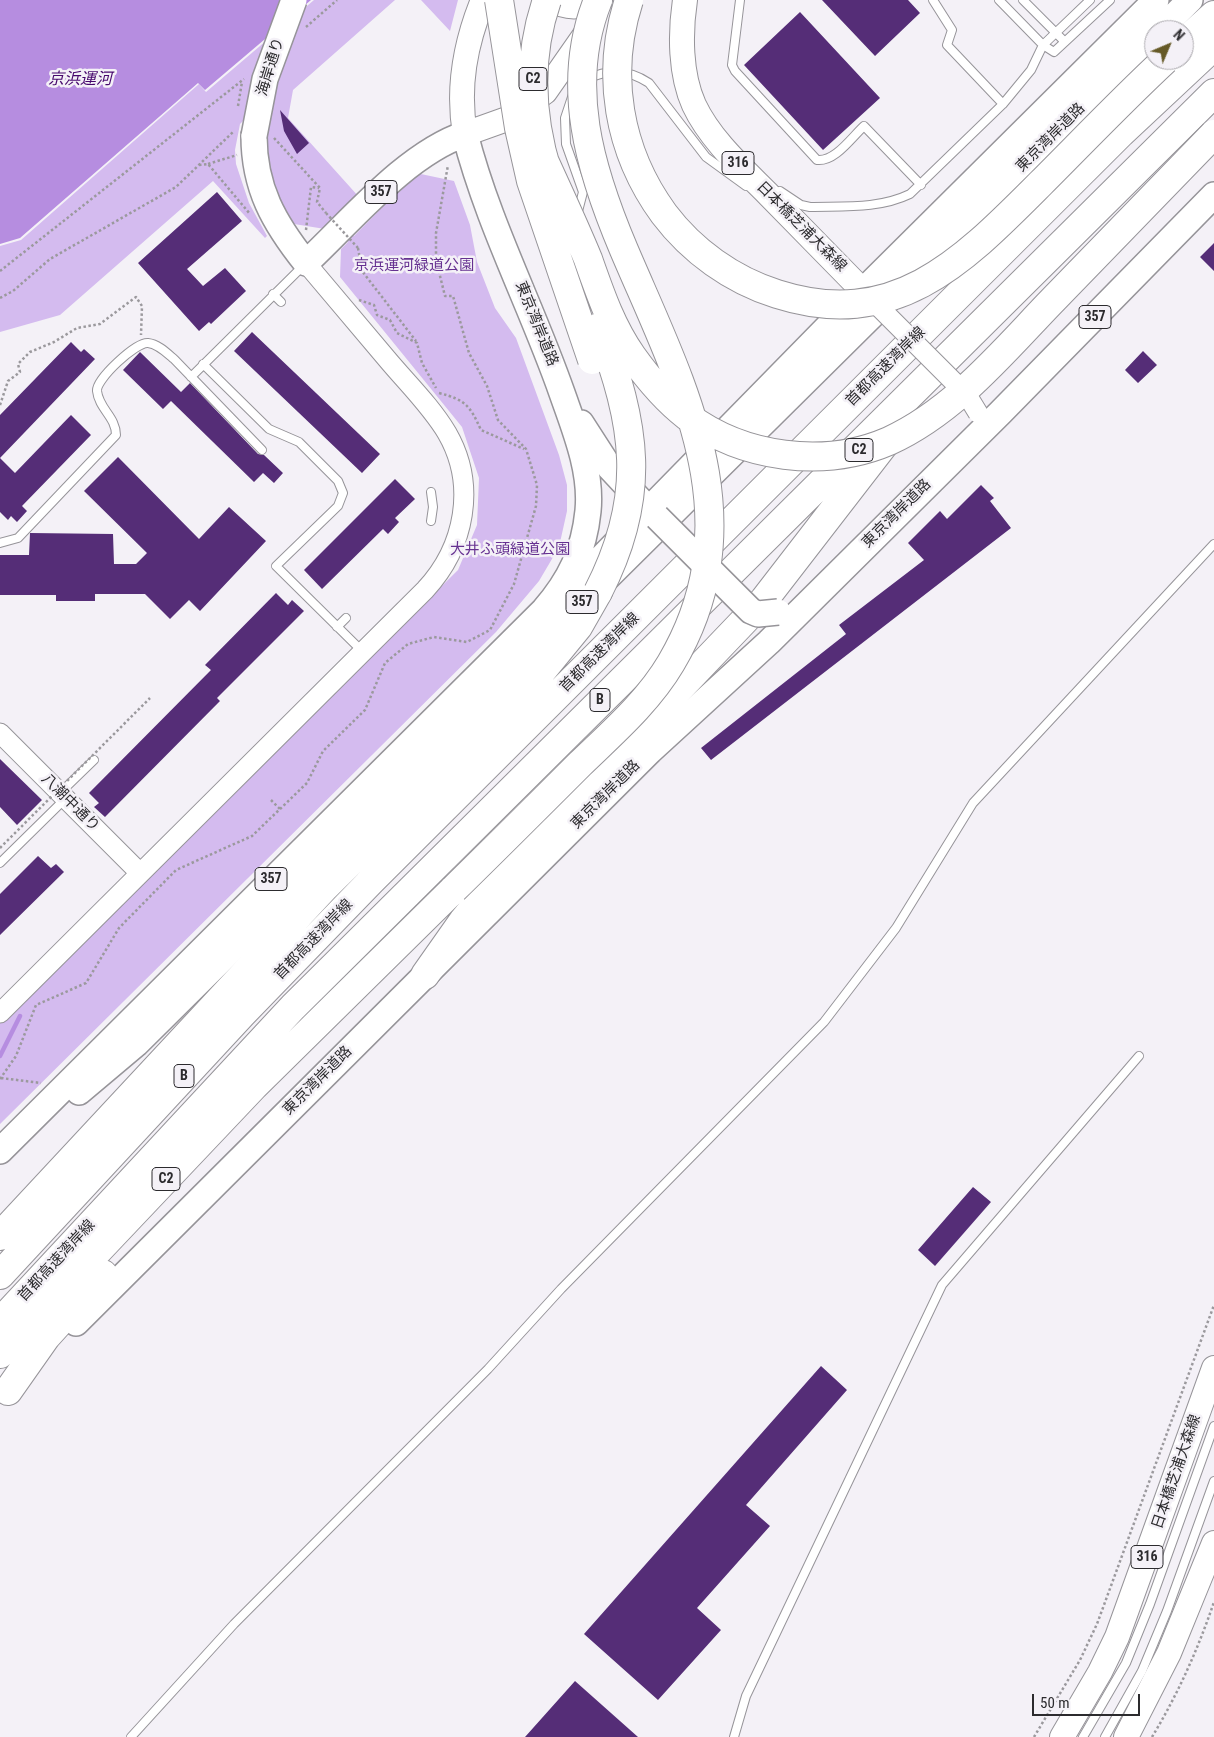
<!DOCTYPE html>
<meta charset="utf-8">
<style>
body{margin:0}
#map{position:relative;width:1214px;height:1737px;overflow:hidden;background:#f4f1f7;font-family:"Roboto Condensed",sans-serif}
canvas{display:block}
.north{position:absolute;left:1144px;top:20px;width:50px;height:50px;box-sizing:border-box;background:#f4f1f7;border:1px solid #a4a2a7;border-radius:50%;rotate:45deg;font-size:14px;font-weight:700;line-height:20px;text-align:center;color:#2c2b2e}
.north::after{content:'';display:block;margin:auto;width:18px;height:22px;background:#665a27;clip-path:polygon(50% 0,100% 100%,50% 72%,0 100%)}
.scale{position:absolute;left:1032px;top:1694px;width:108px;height:22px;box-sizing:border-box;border:2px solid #2c2b2e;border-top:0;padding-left:6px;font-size:15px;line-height:18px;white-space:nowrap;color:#2c2b2e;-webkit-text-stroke:4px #f4f1f7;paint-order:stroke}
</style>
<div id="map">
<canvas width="1214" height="1737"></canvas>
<div class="north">N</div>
<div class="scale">50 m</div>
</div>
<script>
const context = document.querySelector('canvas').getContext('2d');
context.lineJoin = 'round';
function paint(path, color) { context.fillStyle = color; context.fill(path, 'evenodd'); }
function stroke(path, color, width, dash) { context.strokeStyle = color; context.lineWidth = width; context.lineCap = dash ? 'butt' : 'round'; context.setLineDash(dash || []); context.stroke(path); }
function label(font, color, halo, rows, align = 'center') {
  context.font = font + ' "Roboto Condensed","Noto Sans JP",sans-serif'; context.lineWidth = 5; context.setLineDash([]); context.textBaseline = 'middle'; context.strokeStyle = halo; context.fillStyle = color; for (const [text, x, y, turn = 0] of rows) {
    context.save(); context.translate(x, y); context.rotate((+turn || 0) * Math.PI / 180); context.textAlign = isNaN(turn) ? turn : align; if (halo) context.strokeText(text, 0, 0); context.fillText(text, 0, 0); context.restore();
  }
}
const green = new Path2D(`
 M314,0H395L293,90L288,118L359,197L337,218L354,236L416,173L454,181L470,225L477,262L495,308L516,338L559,455L567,485V511L559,547L539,581L496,632L0,1124V1023L458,570L477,525L479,478L462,427L340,277L341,249L348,242L331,223L325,229L294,224C288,212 278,199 274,186C264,156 264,124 271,93L240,124L235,150L236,164L249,203L267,236L265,238L213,181L60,315L0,332V246L21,240L199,84L206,92Z
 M421,0H458L450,31Z`);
const water = new Path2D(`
 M0,0H311L205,90L198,83L20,238L0,244Z`);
const stream = new Path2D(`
 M0,1056L20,1016`);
const building = new Path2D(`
 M822,0H908L920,13L875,56Z
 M800,12L880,98L823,150L744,65Z
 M280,110L309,143L297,154L284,131Z
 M217,192L242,221L187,269L203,286L225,268L246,291L211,324L209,322L199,331L138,263Z
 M1214,243V271L1200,257Z
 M252,332L380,454L362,473L234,351Z
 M71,342L81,352L84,349L95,359L0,458V415Z
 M1143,351L1157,365L1138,383L1125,370Z
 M140,352L181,392L190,383L258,454L264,455L283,473L274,483L263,473L254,482L171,401L163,409L123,370Z
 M71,415L91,435L22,506L27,511L17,522L11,516L8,520L0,512V458L15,473Z
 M118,457L199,539L229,507L266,541L200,611L189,600L170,619L145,594H95V601H56V595H0V555H29L30,533L113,534L114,564H136L147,553L84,491Z
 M395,479L415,499L395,518L399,522L388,534L383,529L322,589L304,570Z
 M981,485L994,498L990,501L1011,528L711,760L701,748L846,634L839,625L924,560L908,543L940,511L947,519Z
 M276,593L288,605L292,600L304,611L217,698L220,701L105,817L94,807L99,803L89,793L211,670L205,665Z
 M0,759L42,800L17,825L0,807Z
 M38,856L51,868L56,864L64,872L0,935V894Z
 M973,1187L991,1202L935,1266L918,1250Z
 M821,1366L847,1390L746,1505L770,1526L697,1608L721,1630L658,1700L584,1634Z
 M575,1681L638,1737H525Z`);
const path = new Path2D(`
 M306,27L337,0
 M238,106L242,82
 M274,138L320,188L317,202L326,213
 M208,164L237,155
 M199,165L208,164L250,214
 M306,230L311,187L319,188
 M358,248L362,271L416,341
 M0,271L244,79
 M0,298L13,291L50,259L176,187L234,131
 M359,300L374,305L377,315L390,320L397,333L417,343L422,363L436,388
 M439,393C466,400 470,406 481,430L524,449
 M0,405L8,381L20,372L18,364L30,352L54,342L77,328L100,324L136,297L142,306L141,335
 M271,800L280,809
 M1,1078L41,1083
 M0,1079L16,1056L36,1005L86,983L119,928L176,870L252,836L307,783L323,751L365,710L385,663L408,644L434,637L467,642L490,630L514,584L536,506L537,485L526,449L498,420L487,386L469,353L453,296H445L436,260V233L448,165
 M1034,1737L1080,1660L1097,1624L1214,1305
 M1152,1737C1178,1694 1198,1649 1214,1602`);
const service = new Path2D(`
 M740,0L732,65L735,71L817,160C835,162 851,138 864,126L921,185
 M933,0L952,30L947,45L1003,104
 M999,0L1043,45L1054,52L1110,0
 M1023,0L1065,42
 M588,79C610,68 629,70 649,83L706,157L746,186
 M573,94L565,118L566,144L583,192L577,215
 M780,191L801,205L810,207C844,206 879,209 910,194L1003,104L1031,70L1043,45L1090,0
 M273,294L281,302
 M203,364L269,429L299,442L338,481L343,493L338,506L276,566L363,652
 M191,377L303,266
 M431,492L433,507L431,521
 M0,543L18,538L116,435C116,417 99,409 97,391C96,379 136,342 148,343C158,344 167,353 174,359L262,450
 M337,627L346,618
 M61,792L94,760
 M0,863L65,799
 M131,1737L234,1624L488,1369L561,1289L824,1022L896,928L973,803L1214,544
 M734,1737L746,1696L942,1285L1139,1056
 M1083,1737L1126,1663L1150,1604L1214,1426
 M1105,1737L1142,1671L1167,1611L1214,1481`);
const tertiary = new Path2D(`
 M0,733L140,873
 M0,1013L425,590C465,547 477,485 447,433C431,406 407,383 387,359C360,327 333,295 306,263`);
const primary = new Path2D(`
 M483,0C465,44 457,87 465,134L507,119L545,92L589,29
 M553,0C567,10 585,7 600,0
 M685,0C680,33 680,74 694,105C710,139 741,167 767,193C799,226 831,258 863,291
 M1062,1737L1100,1672L1117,1637L1214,1368
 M1126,1737L1169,1653L1214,1543`);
const trunk = new Path2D(`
 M1160,30L1190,0
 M581,423L610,468L640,500
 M568,592L863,291L1156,0
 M79,1092L136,1044L1154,36
 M0,1151L544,610C570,580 584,551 588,511C592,471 575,430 562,393C532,307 488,224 465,134C406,154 352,220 306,263C274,223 254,188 254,136
 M76,1323L650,751L769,642L1000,413L1214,195`);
const motorway = new Path2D(`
 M1184,42L1214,15
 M425,975L463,921L503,873L764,600L893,433
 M0,1236L325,887L533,682L578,627L598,592
 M0,1275L243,1013L371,881L1121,133L1214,46
 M0,1322L293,1007L1214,93
 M0,1354L254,1086L454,889
 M8,1391L46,1337L103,1274`);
const pathBridge = new Path2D(`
 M326,213L358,248
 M0,848L150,698`);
const tertiaryBridge = new Path2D(`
 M876,304L967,395L978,413`);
const trunkBridge = new Path2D(`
 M254,136L265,79L294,0
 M657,517L751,611L758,614L778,612`);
const motorwayBridge = new Path2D(`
 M499,0L519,128L531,181L592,360
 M547,0C527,58 530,116 548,174
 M629,0C605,74 618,151 664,214C692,251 732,280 777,294C896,332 964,260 1041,183C1082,142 1122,100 1165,60
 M543,158C558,191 574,225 588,259C600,293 611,326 632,356C647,377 666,400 687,416C743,458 824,469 889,441C953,412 1002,353 1049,304C1104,247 1159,191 1214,134
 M598,592C648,495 636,425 599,327
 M454,889C496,848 538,806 580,764C612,733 648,702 671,663C756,519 682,386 624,250C590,170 564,85 598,0`);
const shields = [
 [533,79,28],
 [738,163,32],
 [381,192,32],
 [1095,317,32],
 [859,450,28],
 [582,602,32],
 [600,700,20],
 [271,879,32],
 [184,1076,20],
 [166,1179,28],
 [1147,1557,32]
];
const shieldNames = [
 ["C2",533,79],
 ["316",738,163],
 ["357",381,192],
 ["357",1095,317],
 ["C2",859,450],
 ["357",582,602],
 ["B",600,700],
 ["357",271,879],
 ["B",184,1076],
 ["C2",166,1179],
 ["316",1147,1557]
];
const streetNames = [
 ["海岸通り",271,67,-73],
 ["東京湾岸道路",1051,138,-45],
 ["日本橋芝浦大森線",801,227,45],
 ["東京湾岸道路",536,324,68],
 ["首都高速湾岸線",886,367,-45],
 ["東京湾岸道路",897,514,-45],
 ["首都高速湾岸線",600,653,-45],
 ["東京湾岸道路",606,795,-45],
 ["八潮中通り",70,803,45],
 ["首都高速湾岸線",314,940,-46],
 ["東京湾岸道路",318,1081,-45],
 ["首都高速湾岸線",57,1261,-47],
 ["日本橋芝浦大森線",1177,1472,-71]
];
const parkNames = [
 ["京浜運河緑道公園",414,266],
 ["大井ふ頭緑道公園",510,550]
];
const waterNames = [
 ["京浜運河",80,80]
];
paint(green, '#d4bbef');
paint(water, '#b68de0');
stroke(stream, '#b68de0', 4.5);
paint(building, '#552d77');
stroke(service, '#969499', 10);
stroke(tertiary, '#969499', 21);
stroke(primary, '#969499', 26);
stroke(trunk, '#969499', 28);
stroke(motorway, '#969499', 30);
stroke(path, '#9b999d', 2.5, [2.5, 2.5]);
stroke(service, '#fff', 8);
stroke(tertiary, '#fff', 19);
stroke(primary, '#fff', 24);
stroke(trunk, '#fff', 25);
stroke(motorway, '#fff', 28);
stroke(tertiaryBridge, '#969499', 21, []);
stroke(trunkBridge, '#969499', 28, []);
stroke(motorwayBridge, '#969499', 30, []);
stroke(pathBridge, '#9b999d', 2.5, [2.5, 2.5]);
stroke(tertiaryBridge, '#fff', 19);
stroke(trunkBridge, '#fff', 25);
stroke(motorwayBridge, '#fff', 28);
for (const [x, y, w] of shields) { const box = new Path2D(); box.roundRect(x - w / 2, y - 11.5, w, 23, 4); context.fillStyle = '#f4f1f7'; context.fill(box); stroke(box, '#2c2b2e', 1); }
label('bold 14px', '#2c2b2e', null, shieldNames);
label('15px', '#2c2b2e', '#f4f1f7', streetNames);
label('15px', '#663191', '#f4f1f7', parkNames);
label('italic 16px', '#46076c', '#f4f1f7', waterNames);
</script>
